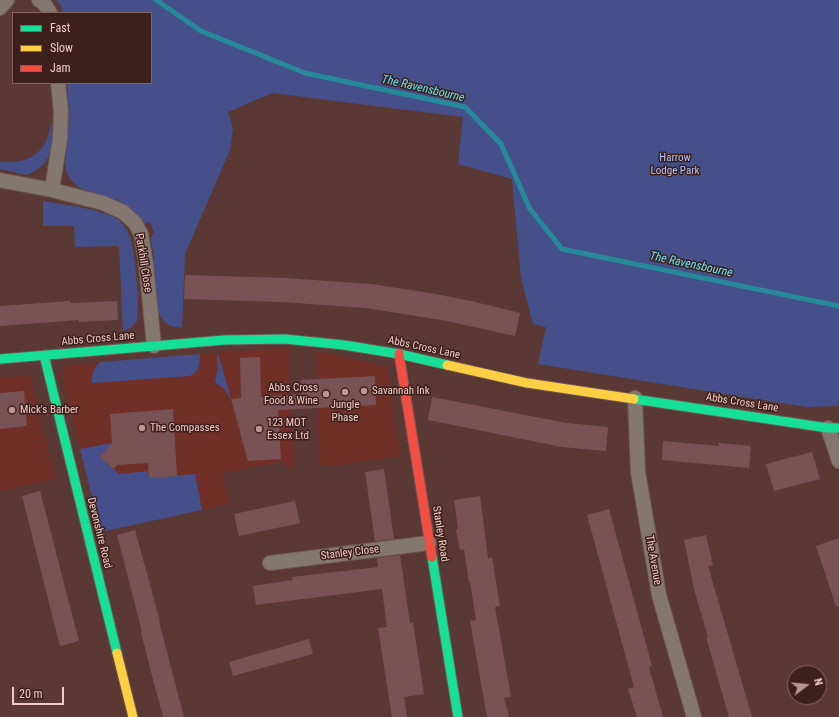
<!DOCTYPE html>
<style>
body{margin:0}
#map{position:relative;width:839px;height:717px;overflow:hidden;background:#5a3934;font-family:"Roboto Condensed",sans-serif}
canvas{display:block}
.legend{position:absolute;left:12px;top:12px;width:140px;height:72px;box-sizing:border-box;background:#3c201b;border:1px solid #84645e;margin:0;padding:5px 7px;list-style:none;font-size:12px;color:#f1cac3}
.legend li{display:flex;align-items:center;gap:8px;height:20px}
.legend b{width:20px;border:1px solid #84645e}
.north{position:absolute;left:787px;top:665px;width:40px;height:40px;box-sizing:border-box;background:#3c201b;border:1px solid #84645e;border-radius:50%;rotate:74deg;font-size:11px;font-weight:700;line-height:16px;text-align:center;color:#f1cac3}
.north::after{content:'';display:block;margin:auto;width:14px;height:18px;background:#bc9791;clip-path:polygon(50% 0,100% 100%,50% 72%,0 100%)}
.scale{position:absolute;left:12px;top:687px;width:52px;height:18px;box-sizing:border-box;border:2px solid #f1cac3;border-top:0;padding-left:5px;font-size:12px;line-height:14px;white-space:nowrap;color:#f1cac3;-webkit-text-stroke:3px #3c201b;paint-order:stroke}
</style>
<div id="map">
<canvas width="839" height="717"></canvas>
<ul class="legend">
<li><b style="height:5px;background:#16e098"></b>Fast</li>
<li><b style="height:5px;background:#ffcf43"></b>Slow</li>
<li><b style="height:5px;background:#f24e42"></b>Jam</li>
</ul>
<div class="north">N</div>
<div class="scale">20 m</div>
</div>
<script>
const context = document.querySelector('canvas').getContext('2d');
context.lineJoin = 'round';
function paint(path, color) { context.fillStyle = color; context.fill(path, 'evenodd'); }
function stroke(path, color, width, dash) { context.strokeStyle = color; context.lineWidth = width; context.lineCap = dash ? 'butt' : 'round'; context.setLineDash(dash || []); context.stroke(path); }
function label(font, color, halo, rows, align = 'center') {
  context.font = font + ' "Roboto Condensed",sans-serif'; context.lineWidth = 3; context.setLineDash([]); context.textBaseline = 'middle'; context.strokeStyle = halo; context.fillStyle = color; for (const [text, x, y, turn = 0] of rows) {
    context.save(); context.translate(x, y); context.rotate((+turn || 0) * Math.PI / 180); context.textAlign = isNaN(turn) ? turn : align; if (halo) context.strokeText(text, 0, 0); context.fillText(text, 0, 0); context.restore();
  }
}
const built = new Path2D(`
 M289,347L294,467H285L283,461L222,473L229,504L101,532L62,378V372L64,367L70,365Z
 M316,351L385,366L387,369L400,456L332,466H319Z
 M30,376L55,479L0,491V377Z`);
const green = new Path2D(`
 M57,0H839V406L806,407L538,364L546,327L533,324L521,278L512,179L458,164L463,117L272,93L228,112L233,129L230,150L185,254L182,328L170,326L163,320L157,311L153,276L154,260L151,237L154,233L150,222L144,224C138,215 131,208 121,202C98,190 71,196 65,165L69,117L67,83H151V13H62V8Z
 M51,122C53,135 53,155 43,165C39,169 33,172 27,175L0,169V162C30,164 47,153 51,122Z
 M43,201C60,204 103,209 117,219C124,224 129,233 131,241C135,251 140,311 137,320C134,326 129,329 123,331L119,246L75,247L74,226H43Z
 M218,353L231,399L225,390L215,382L218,369L217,358Z
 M200,354C199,366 201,370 190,376L92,383C92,373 93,368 101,362Z
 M112,443L100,457L119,474L148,471L149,478L195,474L202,510L101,532L80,449Z`);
const stream = new Path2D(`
 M156,0L201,31L305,73L465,107L501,144L530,209L562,249L839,306`);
const building = new Path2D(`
 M185,275L285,278L371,284L430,293L471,301L520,313L515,336L447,321L366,308L281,302L184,299Z
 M70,301L71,303L117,301L118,320L79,322V320L0,326V306Z
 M260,357L261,397L302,394L301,380L375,376L376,405L278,410L281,459L248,461L231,399L241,398L240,358Z
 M24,391L27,426L0,429V393Z
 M432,397L567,423L608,427L606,451L562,447L428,420Z
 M173,409L177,476L149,478L148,463L117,465L114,469L100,457L112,443L110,414Z
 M663,441L719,446V443L751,446L749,468L662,460Z
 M812,452L820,479L774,491L766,464Z
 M384,469L394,539L375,541L365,472Z
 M40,491L79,641L60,646L22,496Z
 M480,496L488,558L492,557L500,606L495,607L511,697L504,698L509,717H487L470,621L476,620L470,582H469L464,549L460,550L456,529H458L454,500Z
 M295,501L300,523L239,536L234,514Z
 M609,509L652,666L649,667L663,717H637L628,689L634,687L587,515Z
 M135,530L160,621H159L184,717H163L150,668L141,632H142L117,535Z
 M706,535L713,565L708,566L752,717H729L706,637H708L694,589L684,540Z
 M839,538V606H836L816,546Z
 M400,555L410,623H413L424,694L404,697L407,717H392L378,628L387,627L382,589L256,605L253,586L293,580L292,577L378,567L377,558Z
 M309,639L313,654L233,676L229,662Z`);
const street = new Path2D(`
 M39,0L44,3L50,13
 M0,8L7,0
 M0,180L52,190L103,203L123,212L135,223L141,234L146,264L154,346
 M52,190L60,138L61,112L58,83
 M635,398L638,472L659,595L694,717
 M828,428L839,461
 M270,563L429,543`);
const fast = new Path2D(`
 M44,355L117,653
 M0,359L225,340L285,339L344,345L399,354L447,365
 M634,399L828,428H839
 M432,557L458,717`);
const slow = new Path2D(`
 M447,365L527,383L634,399
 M117,653L133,717`);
const jam = new Path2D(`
 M399,354L432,557`);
const markers = [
 [364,391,4,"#bc9791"],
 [345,392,4,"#bc9791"],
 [326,394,4,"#bc9791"],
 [12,410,4,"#bc9791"],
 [142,428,4,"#bc9791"],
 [259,429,4,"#bc9791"]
];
const parkNames = [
 ["Harrow",675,158],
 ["Lodge Park",675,171]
];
const streetNames = [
 ["Parkhill Close",143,263,81],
 ["Abbs Cross Lane",98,339,-5],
 ["Abbs Cross Lane",424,348,12],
 ["Abbs Cross Lane",742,403,9],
 ["Devonshire Road",99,533,76],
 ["Stanley Road",440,534,81],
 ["Stanley Close",350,553,-7],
 ["The Avenue",653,560,80]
];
const poiNames = [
 ["Abbs Cross",318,388,"right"],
 ["Food & Wine",318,401,"right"],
 ["Savannah Ink",372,391],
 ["Jungle",345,405,"center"],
 ["Phase",345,418,"center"],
 ["Mick's Barber",20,410],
 ["123 MOT",267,423],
 ["Essex Ltd",267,436],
 ["The Compasses",150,428]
];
const waterNames = [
 ["The Ravensbourne",423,89,13],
 ["The Ravensbourne",691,265,12]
];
paint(built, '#703027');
paint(green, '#45508a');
stroke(stream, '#268a99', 5);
paint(building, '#795255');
stroke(street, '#725651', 16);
stroke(fast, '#725651', 11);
stroke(slow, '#725651', 11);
stroke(jam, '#725651', 11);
stroke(street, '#83776f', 14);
stroke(fast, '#16e098', 9);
stroke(slow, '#ffcf43', 9);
stroke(jam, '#f24e42', 9);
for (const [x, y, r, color] of markers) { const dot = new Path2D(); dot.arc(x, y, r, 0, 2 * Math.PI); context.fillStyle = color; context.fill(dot); stroke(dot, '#3c201b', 1.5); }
label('11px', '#b0c2f6', '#3c201b', parkNames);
label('11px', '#f1cac3', '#3c201b', streetNames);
label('11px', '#f1cac3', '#3c201b', poiNames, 'left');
label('italic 12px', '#61e1f6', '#3c201b', waterNames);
</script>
